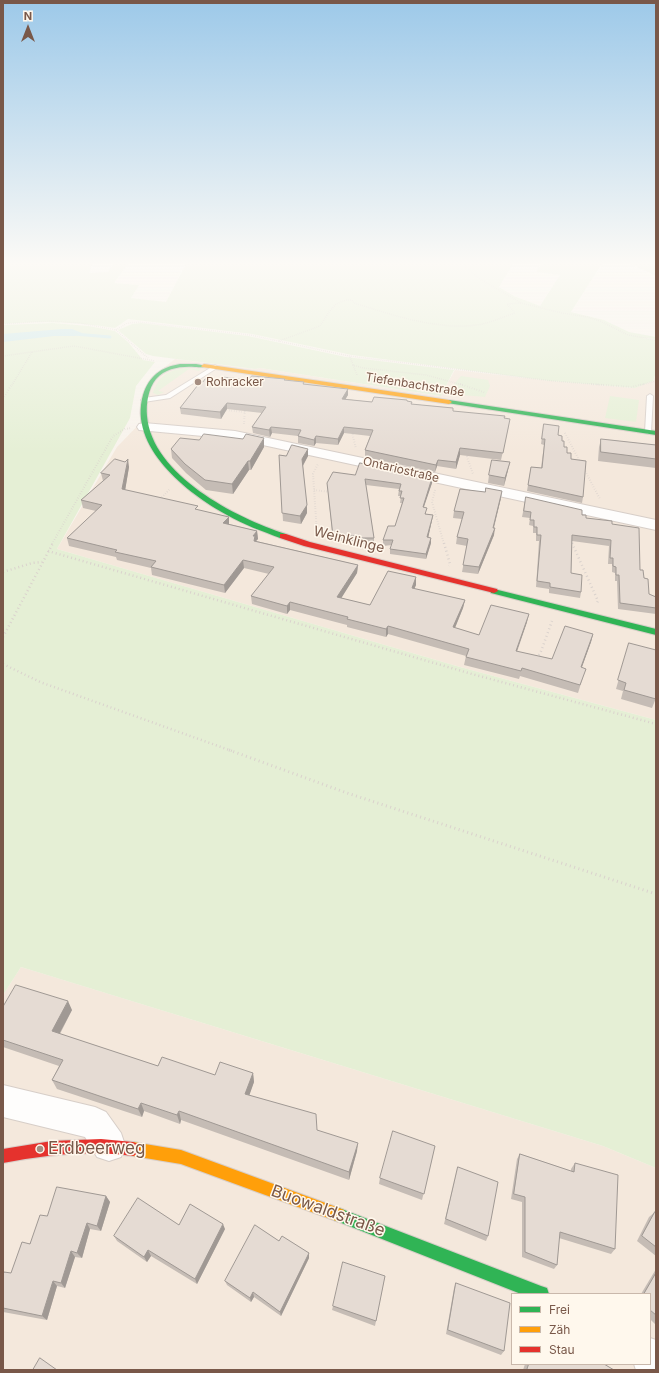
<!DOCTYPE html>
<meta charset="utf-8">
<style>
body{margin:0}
#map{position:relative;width:659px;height:1373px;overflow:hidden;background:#f8f3ec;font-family:Inter,sans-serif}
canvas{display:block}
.frame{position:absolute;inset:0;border:4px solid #795849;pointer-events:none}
.legend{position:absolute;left:511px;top:1293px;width:140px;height:72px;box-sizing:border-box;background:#fff8ed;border:1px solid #c9b8ab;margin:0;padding:5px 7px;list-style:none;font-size:12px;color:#795849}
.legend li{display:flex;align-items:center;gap:8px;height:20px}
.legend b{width:20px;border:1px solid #c9b8ab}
.north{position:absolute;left:8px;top:8px;width:40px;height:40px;-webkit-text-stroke:3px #fff8ed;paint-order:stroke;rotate:0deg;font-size:11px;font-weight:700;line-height:16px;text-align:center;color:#795849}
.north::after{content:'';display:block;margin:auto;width:14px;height:18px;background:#795849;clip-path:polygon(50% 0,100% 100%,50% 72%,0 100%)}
</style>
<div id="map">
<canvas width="659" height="1373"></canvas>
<div class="frame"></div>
<ul class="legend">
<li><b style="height:5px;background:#30b455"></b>Frei</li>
<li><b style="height:5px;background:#ff9f0a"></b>Zäh</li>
<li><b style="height:5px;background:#e5322d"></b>Stau</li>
</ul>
<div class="north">N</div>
</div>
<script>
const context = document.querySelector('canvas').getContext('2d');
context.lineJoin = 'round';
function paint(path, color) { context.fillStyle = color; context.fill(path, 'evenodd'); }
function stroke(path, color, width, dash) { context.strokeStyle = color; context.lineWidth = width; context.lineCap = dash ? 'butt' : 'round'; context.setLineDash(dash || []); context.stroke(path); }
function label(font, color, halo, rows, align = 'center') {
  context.font = font + ' Inter,sans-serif'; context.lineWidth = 3; context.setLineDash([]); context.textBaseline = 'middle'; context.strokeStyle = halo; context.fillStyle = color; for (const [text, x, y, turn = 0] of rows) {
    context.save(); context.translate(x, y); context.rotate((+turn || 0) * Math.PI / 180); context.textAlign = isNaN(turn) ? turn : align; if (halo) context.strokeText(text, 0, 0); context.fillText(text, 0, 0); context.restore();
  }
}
const residential = new Path2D(`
 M175,359L255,369L260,368L440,396L455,370L552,381L634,388L653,381L656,374V720L460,667L57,549L117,447L144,419L149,387L161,370Z
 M21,967L603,1146L656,1168V1370H3V995ZM512,1294H650V1364H512Z`);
const green = new Path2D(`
 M3,262H79V264H92L89,273L108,272L115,262H129L114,283L139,285L131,298L166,302L187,262H514L499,287L514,296L540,306L560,275L536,272L543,262H603L571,312L604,320L629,332L656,337V339L642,338L656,340V373L653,381L635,388L550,381L352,355L252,334L128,319L115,328C78,322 41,321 3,324Z
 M627,262H656V276Z
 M53,323L89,326L115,331L128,342L143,360L155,362L136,386L130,418L57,549L460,667L656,720V1168L603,1146L21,967L3,995V325Z
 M141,323L248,336L346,357L454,370L441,396L260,368L255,369L153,356L146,354L118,330L132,324Z
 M185,368L201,369L199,371L189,369L158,391L164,392L158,395L153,393C158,377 168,370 185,368Z
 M461,376L488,380L490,386L485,397L451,394L450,389Z
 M610,396L639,400L636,422L605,418Z`);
const water = new Path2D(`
 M62,329H72L82,333L74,336H54L3,342V334Z`);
const stream = new Path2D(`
 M74,334L110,337`);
const pathFar3 = new Path2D(`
 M265,262L330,264L366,262
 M459,262L480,279L521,303L562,313L587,317L600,321L628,335L656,340
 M631,262L656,275
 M3,324L48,321L80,323L116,330L148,358
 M116,330L127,323L139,322L250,335L349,356L553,381L604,385
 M279,341L320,326L329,312L336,304L346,300H352L354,303C393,315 435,330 477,325C491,323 502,317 515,313L507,304L521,303
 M3,356L74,346L155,361
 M350,357L353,365L363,368L426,375L463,385
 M353,365L357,375
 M12,385L32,352
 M640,385L656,381`);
const pathFar2 = new Path2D(`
 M460,384L486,393
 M591,384L631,387L644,384
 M3,399L12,384
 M224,410L245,412
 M244,424L245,409
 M352,432L356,449
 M565,433L580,462
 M466,454L473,474
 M584,469L600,499
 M314,490L330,492
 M435,490L432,502L444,544
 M160,499L170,489
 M317,534L313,474L318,464
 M571,542L572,544
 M52,544L113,436L125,429L131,428`);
const pathFar1 = new Path2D(`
 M444,543L450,564L449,566
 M572,543L598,601L597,603
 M48,551L472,674L656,724
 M3,572L32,563L42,562
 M3,637L53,543
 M536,658L540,654L552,621
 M3,664L40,682L232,751`);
const path = new Path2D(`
 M229,750L347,793L656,894`);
const lane = new Path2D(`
 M215,365L218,367L217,368L170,398L144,402L141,400L144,398L166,395Z
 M650,394L653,396L651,432L648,434L645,432L647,396Z`);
const street = new Path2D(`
 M144,423L235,431L656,520V530L235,439L139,430L137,427L139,424Z
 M3,1085L95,1107L106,1112L121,1133L125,1145L121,1157L109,1161L97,1157L85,1137L3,1117Z
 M650,1338L656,1340V1370H636L634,1364H650Z`);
const fast = new Path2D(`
 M180,364H196L207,366C203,368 200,367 195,367C181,366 166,368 156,379C148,389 146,404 147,416C152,475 236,518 286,534V538H280C262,531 244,525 227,515C187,493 128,447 143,395C149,376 161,367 180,364Z
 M449,400L656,431V435L447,403L446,402Z
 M491,589H494L656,629V635L491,593L490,591Z
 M339,1208L541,1286L547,1288L549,1294H521L339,1222L334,1220L332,1215L334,1210Z`);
const slow = new Path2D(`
 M204,364L449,400L452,402L449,404L202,367L201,366Z
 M133,1142L181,1150L339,1208L344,1210L346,1215L344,1220L339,1222L181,1164L133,1156L128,1154L126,1149L128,1144Z`);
const jam = new Path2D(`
 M280,534H286L310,542L497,589L498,591L494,593L304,546L280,538Z
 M101,1139L133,1142L138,1144L140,1149L138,1154L133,1156C89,1150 46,1155 3,1163V1149L52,1141Z`);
const wall = new Path2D(`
 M285,379V380L304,382V384L348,389V395L345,399L372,402H407L411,404L453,408V411L504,418L509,425L501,460L460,455L456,469L437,466L435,472L365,457V450L370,436L344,433L338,445L316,443L314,446L298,443V436L272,433L270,437L253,433L252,427L262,413L227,409L221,419L181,414L180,408L203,382L220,380Z
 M656,398V409H655Z
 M544,424L558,435L562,441L564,447L571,459L583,497L582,503L527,491L531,467L541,468L544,445L541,444Z
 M601,439L656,445V468L598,461L599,447Z
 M264,447L251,470H249L233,494L206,490L186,473L172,458L171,449Z
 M279,455L286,456H308L303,466L307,513L301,524L283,521Z
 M125,462L129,467L125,490L198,510L229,517V524L257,531L258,539L256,541L358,565L357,573L341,598L370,605L416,577V585L414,589L465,600L463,608L455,628L479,635L527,622L517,652L552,659L593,634L591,642L582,667L583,677L578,693L520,676L519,679L464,665L466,656L388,634L386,637L347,627V625L290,610L287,614L252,604L251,596L269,574L244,568L225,593L152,575L151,568L117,560L116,557L69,546L67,538L96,511L83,508L81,500L103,481L101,473Z
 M508,470L504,486L488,483L489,475Z
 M355,475L432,483L424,507L426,514L433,515L432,520L428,538H431V543L426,559L390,554V549L392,545L383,546V540L395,526L402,503H400L401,496H398L399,489L366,485L374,538V543L357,544L356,541H333L327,483Z
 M526,497L582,515L586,518L612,524L640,570L644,578L649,594L656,597V614L618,609L617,581H615V573L612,572V564H608L609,546L572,541L571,573L581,592L580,598L549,593V589L536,587L539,541H536V533H533V526L529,525L530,518L522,517Z
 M501,498L494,528V535L478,574L462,572L467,546L456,544L457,537L462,519L453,518L454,511Z
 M629,643L656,698L652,708L621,699L623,691L616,689Z
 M3,1007L72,1010L60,1034L158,1066L215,1075L253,1073L254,1082L249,1095L317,1130L357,1151L349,1180L181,1120L180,1124L144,1111L142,1117L57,1089L52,1080L59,1066L3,1047Z
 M435,1146L422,1200L379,1184L380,1178Z
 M520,1154L571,1171V1169L575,1163L615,1249L611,1254L559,1238L557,1265L554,1269L522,1257V1202L511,1199L517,1159Z
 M458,1167L488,1236L486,1241L444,1224Z
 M106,1196L110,1202L101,1231L90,1229L82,1258L75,1257L65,1288L57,1286L47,1320L3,1312V1275L11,1273L47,1216Z
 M655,1212L656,1213V1256L637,1241L649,1217Z
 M179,1225L225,1229L197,1284L151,1256L147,1262L117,1241L114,1236Z
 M279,1241L309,1253V1258L281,1316L254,1297L251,1302L227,1285L225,1281Z
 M656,1269V1325L650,1319V1294H641Z
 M385,1276L375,1326L332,1310L333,1306Z
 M456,1283L504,1351L501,1355L446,1334L454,1288Z
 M525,1364H604L614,1370H523Z`);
const shadedWall = new Path2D(`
 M348,389V395L342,405V399Z
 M227,403V409L221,419L220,412Z
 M271,427L272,433L270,437L269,430Z
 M344,427V433L338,445V439Z
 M316,436V443L314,446V440Z
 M264,438V447L251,470L250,461Z
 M460,448V455L456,469V462Z
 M308,449V456L302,467V459Z
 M128,459L129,467L124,497L122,489Z
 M438,460L437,466L435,472L436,465Z
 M248,461L249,470L233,494L232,484Z
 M510,462L504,486L505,478Z
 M432,478V483L422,512L423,507Z
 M502,491L501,498L492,534L493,528Z
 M307,505V513L301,524L300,516Z
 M433,515L432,520L427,543V537Z
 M229,517V525L223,523Z
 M495,528L494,535L478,574L479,567Z
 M257,531L258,539L255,542V544L253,536Z
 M431,538V543L426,559V554Z
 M243,560L244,568L225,593L224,585Z
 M358,565L357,573L337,605V597Z
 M416,577V585L411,596L412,588Z
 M465,600L463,608L452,635L453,627Z
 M290,602V610L287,614V606Z
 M529,614L527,622L514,659L516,651Z
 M388,626V634L386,637V629Z
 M593,634L591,642L579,675L581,667Z
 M68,1001L72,1010L56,1040L52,1031Z
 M253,1073L254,1082L247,1102L245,1094Z
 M141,1103L144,1111L142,1117L138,1109Z
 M179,1111L181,1120L180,1124L177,1115Z
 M358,1143L357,1151L349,1180V1172Z
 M106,1196L110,1202L101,1231L97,1226Z
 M87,1223L90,1229L82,1258L77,1253Z
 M223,1224L225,1229L197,1284L195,1279Z
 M148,1250L151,1256L147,1262L144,1257Z
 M71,1251L75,1257L65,1288L61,1283Z
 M309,1253V1258L281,1316L280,1312Z
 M53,1281L57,1286L47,1320L42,1316Z
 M253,1292L254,1297L251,1302L250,1298Z`);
const building = new Path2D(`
 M252,376L285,379L284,380L304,382L303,384L348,389L342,399L372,402L374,397L407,400V401L412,402L411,404L453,408V411L505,416L504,418L510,419L503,453L460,448L456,462L438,460L436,465L365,450L373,430L344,427L338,439L316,436L314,440L298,436L301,430L271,427L269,430L252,427L266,407L227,403L220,412L180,408L201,381L203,382L205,379L220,380L222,377L248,380Z
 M544,424L559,426L558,435L562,436V441H564V447H567V453H571V459L586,461L583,497L528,485L531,467L542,468L545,439H542Z
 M204,434L243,439L246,434L264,438L250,461H248L232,484L205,480L185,464L171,449L180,438L199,440Z
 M601,439L656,445V459L601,452Z
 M292,445L308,449L302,459L307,505L300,516L282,513L279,455L286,456Z
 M115,459L125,462L128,459L122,489L198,506L195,509L229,517L223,523L257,531L253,536H255L254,541L358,565L337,597L370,605L388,571L416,577L412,588L465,600L453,627L479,635L491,605L529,614L516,651L552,659L565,626L593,634L581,667L586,669L580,685L522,668L521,671L466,657L469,649L388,626L386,629L347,619L348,617L290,602L287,606L251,596L274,567L243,560L224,585L151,567L156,561L115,552L117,550L67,538L102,505L81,500L110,475L101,473Z
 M492,460L510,462L505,478L489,475Z
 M360,463L432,478L423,507L427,508L425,514L433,515L427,537L431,538L426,554L390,549L393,540H383L388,526H395L404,498H400L402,491H399L401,484L365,479L374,538H357V536H333L327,483L333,472L355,475Z
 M486,488L502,491L493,528H495L479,567L463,565L468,539L457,537L464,512L454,511L460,489L485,492Z
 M526,497L582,510V515H586V518L612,521V524L639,528L640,570H643L644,578L648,579L649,594L656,597V608L620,603L619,575H616V567L613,566V558H610L611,540L572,535L571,573L582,575L581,592L550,587V583L537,581L541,535H537V527H534V520H530L531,512L524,511Z
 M629,643L656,650V699L624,690L626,683L618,680Z
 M16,985L68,1001L52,1031L158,1066L162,1057L215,1075L220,1062L253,1073L245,1094L316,1114L317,1130L358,1143L349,1172L179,1111L177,1115L141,1103L138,1109L52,1080L63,1060L3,1040V1007Z
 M393,1131L435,1146L424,1194L380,1178Z
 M520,1154L574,1172L575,1163L618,1175L615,1249L560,1232L557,1265L525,1252V1197L514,1194Z
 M458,1167L498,1182L488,1236L446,1219Z
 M57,1187L106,1196L97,1226L87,1223L77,1253L71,1251L61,1283L53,1281L42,1316L3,1308V1275L4,1272L11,1273L22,1242L30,1244L40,1215L47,1216Z
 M138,1198L179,1225L190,1204L223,1224L195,1279L148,1250L144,1257L114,1236Z
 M655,1212L656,1213V1247L642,1236Z
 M255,1225L279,1241L282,1236L309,1253L280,1312L253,1292L250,1298L225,1281Z
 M343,1262L385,1276L376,1321L333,1306Z
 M656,1273V1315L650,1310V1294H644Z
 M456,1283L510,1303L504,1351L448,1330Z
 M40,1358L57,1370H33Z
 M529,1364H604L614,1370H527Z`);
const markers = [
 [198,382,4,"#a58e82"],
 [40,1149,4,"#a58e82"]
];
const farPoinames = [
 ["Rohracker",206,382]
];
const farStreetnames = [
 ["Tiefenbachstraße",415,385,9],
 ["Ontariostraße",401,470,13]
];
const streetNames = [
 ["Weinklinge",349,540,14]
];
const nearPoinames = [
 ["Erdbeerweg",48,1149]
];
const nearStreetnames = [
 ["Buowaldstraße",328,1211,20]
];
paint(residential, '#f4e8dc');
paint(green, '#e5efd5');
paint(water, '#cce8ea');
stroke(stream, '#cce8ea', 3);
stroke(lane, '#d7cec8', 2);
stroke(street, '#d7cec8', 2);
stroke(fast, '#d8cec8', 2);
stroke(slow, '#d8cec8', 2);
stroke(jam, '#d8cec8', 2);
stroke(pathFar3, '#dad2cd', 1.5, [0.5, 1.5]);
stroke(pathFar2, '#dad2cd', 2, [0.5, 2]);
stroke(pathFar1, '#dad2cd', 2.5, [1, 3]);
stroke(path, '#dad2cd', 3, [1, 3.5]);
paint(lane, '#fefdfc');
paint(street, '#fefdfc');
paint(fast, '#30b455');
paint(slow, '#ff9f0a');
paint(jam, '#e5322d');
paint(wall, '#c5bcb5');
paint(shadedWall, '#a09994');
paint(building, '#e5dbd3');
stroke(building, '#a09994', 1);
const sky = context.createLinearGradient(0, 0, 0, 454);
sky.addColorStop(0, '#9dc9e9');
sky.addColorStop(0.58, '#fcfaf6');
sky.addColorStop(1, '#fcfaf600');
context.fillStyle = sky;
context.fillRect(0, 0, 659, 454);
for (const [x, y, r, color] of markers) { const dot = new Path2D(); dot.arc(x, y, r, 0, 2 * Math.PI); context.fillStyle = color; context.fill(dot); stroke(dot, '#fff8ed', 1.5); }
label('12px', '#795849', '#fff8ed', farPoinames, 'left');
label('12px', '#795849', '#fff8ed', farStreetnames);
label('14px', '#795849', '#fff8ed', streetNames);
label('17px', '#795849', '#fff8ed', nearPoinames, 'left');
label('17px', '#795849', '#fff8ed', nearStreetnames);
</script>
